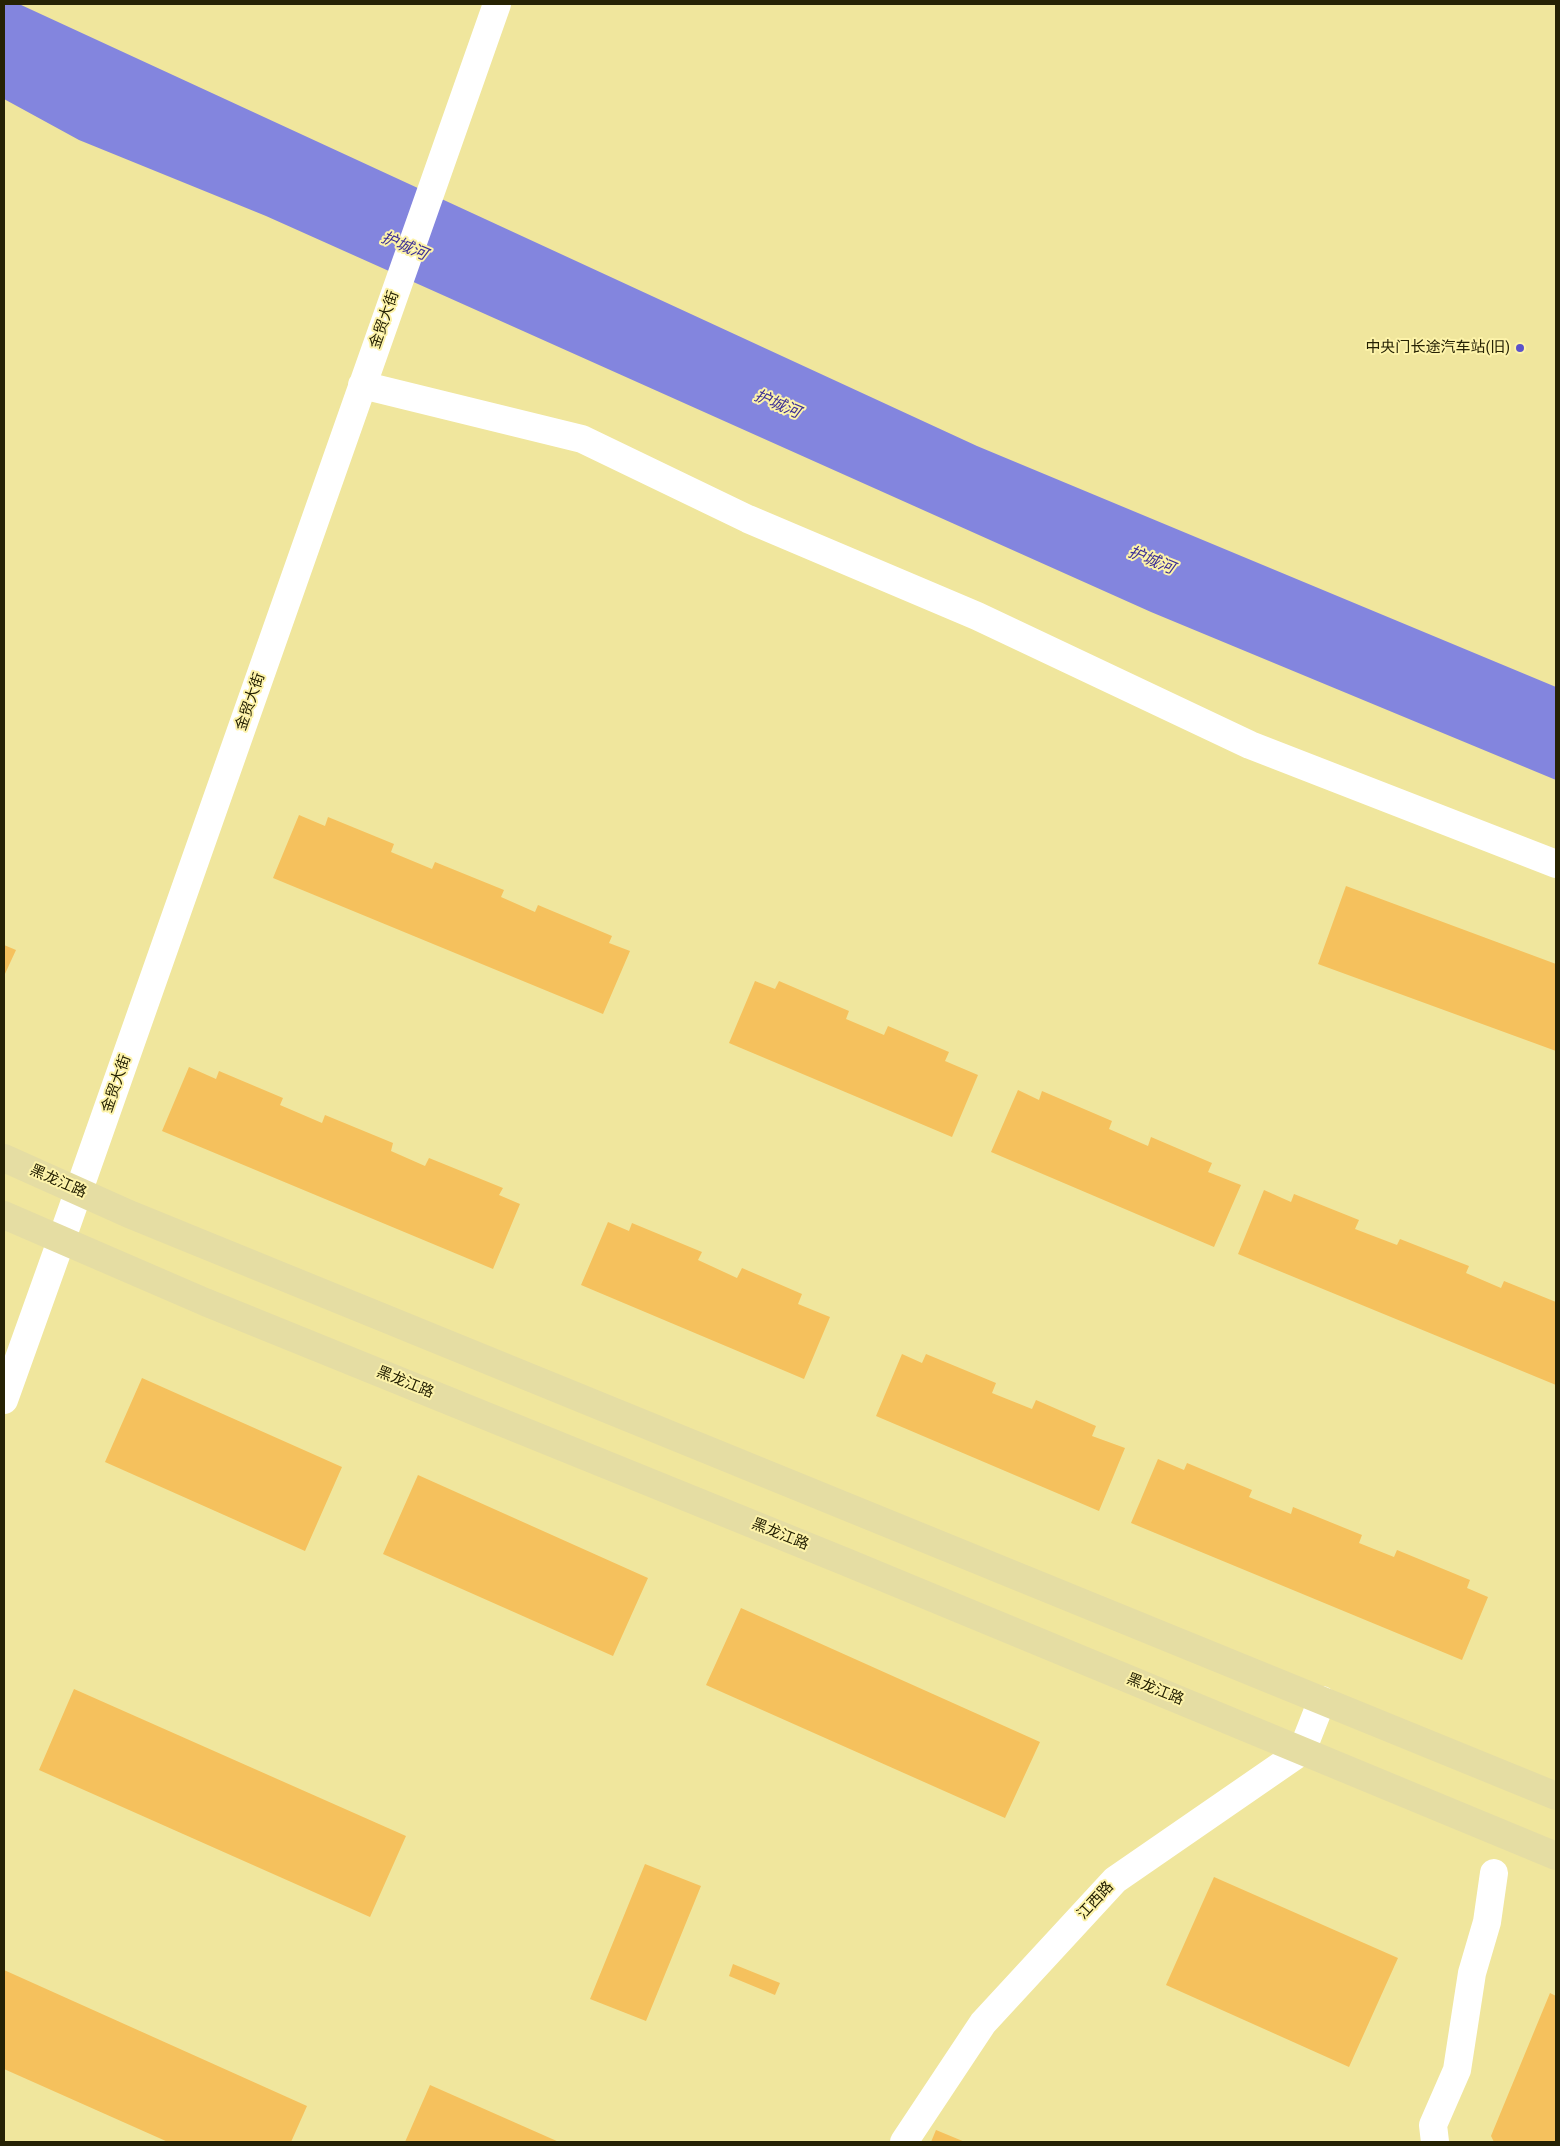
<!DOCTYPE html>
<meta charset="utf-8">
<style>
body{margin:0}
#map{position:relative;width:1560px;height:2146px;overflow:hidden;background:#f0e69d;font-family:"Roboto Condensed",sans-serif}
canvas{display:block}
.frame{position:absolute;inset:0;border:5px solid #262204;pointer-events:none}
</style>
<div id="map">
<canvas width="1560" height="2146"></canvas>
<div class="frame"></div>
</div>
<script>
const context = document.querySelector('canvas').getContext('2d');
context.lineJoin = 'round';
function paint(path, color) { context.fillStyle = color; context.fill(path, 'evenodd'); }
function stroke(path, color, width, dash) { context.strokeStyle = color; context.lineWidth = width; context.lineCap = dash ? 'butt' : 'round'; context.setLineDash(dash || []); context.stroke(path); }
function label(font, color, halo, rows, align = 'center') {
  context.font = font + ' "Roboto Condensed","Noto Sans SC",sans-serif'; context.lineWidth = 4; context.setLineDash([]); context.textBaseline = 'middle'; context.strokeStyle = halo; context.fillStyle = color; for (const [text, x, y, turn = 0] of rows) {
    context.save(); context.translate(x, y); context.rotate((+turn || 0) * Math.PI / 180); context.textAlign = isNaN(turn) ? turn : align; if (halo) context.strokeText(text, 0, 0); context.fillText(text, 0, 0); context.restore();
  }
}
const water = new Path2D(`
 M4,4H19L977,446L1556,687V780L1151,612L266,216L79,140L4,99Z`);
const building = new Path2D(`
 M299,815L325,826L328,817L394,844L391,852L432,869L435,862L504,890L501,897L535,912L538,905L612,936L609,943L630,951L603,1014L273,878Z
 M1346,886L1556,964V1051L1318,964Z
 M4,945L16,950L4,976Z
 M755,981L775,989L779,981L849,1011L846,1019L884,1035L888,1026L949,1052L945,1061L978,1075L952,1137L729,1043Z
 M189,1067L216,1079L219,1071L283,1098L280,1105L322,1123L325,1115L393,1143L391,1151L425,1166L429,1158L503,1188L499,1195L520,1204L493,1269L162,1131Z
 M1018,1090L1039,1100L1042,1091L1112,1121L1109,1129L1148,1146L1151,1137L1212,1163L1208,1172L1241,1185L1214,1247L991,1152Z
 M1264,1190L1291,1202L1294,1194L1359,1220L1355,1229L1397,1245L1400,1239L1469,1266L1466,1273L1501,1288L1504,1281L1556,1302V1385L1238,1254Z
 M608,1222L629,1231L632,1223L702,1252L698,1260L737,1278L742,1268L802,1294L798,1304L830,1317L804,1379L581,1285Z
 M902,1354L922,1363L926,1354L996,1383L992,1393L1032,1409L1036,1400L1096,1426L1092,1436L1125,1448L1099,1511L876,1416Z
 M142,1378L342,1467L305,1551L105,1462Z
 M1158,1459L1184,1470L1187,1463L1252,1490L1249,1497L1291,1514L1293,1507L1362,1535L1359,1543L1394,1557L1397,1550L1470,1580L1467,1588L1488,1597L1462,1660L1131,1523Z
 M418,1475L648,1578L613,1656L383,1554Z
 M741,1608L1040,1742L1005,1818L706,1685Z
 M74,1689L406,1836L370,1917L39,1770Z
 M645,1864L701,1886L646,2021L590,1999Z
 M1214,1877L1398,1958L1349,2067L1166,1985Z
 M733,1964L780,1983L775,1995L729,1976Z
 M4,1970L307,2106L291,2142H168L4,2069Z
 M1550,1993L1556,1996V2142H1494L1491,2136Z
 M430,2085L559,2142H405Z
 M936,2130L965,2142H931Z`);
const minor = new Path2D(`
 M362,385L582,439L748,519L977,616L1250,745L1556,864
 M4,1400L61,1241L497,4
 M904,2142L983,2023L1115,1880L1302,1751L1322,1700
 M1435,2142L1433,2125L1457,2070L1472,1973L1487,1922L1494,1873`);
const major = new Path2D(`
 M4,1158L129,1214L1556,1796
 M4,1215L205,1302L846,1562L1556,1856`);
const markers = [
 [1520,348,5,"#5b52ca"]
];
const streetNames = [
 ["金贸大街",385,320,-71],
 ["金贸大街",251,702,-71],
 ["金贸大街",117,1084,-71],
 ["黑龙江路",58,1182,24],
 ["黑龙江路",405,1383,22],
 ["黑龙江路",780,1535,22],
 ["黑龙江路",1155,1690,22],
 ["江西路",1096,1901,-47]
];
const poiNames = [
 ["中央门长途汽车站(旧)",1510,348]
];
const waterNames = [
 ["护城河",404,247,23],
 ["护城河",777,405,23],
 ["护城河",1151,561,22]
];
paint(water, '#8385de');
paint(building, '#f5c15d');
stroke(minor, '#fff', 28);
stroke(major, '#e5dda3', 28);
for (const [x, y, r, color] of markers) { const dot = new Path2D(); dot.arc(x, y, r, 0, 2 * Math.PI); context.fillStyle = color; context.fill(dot); stroke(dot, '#fdf3aa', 2); }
label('15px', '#262204', '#fdf3aa', streetNames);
label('15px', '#262204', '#fdf3aa', poiNames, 'right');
label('italic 16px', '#3c2f97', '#fdf3aa', waterNames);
</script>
